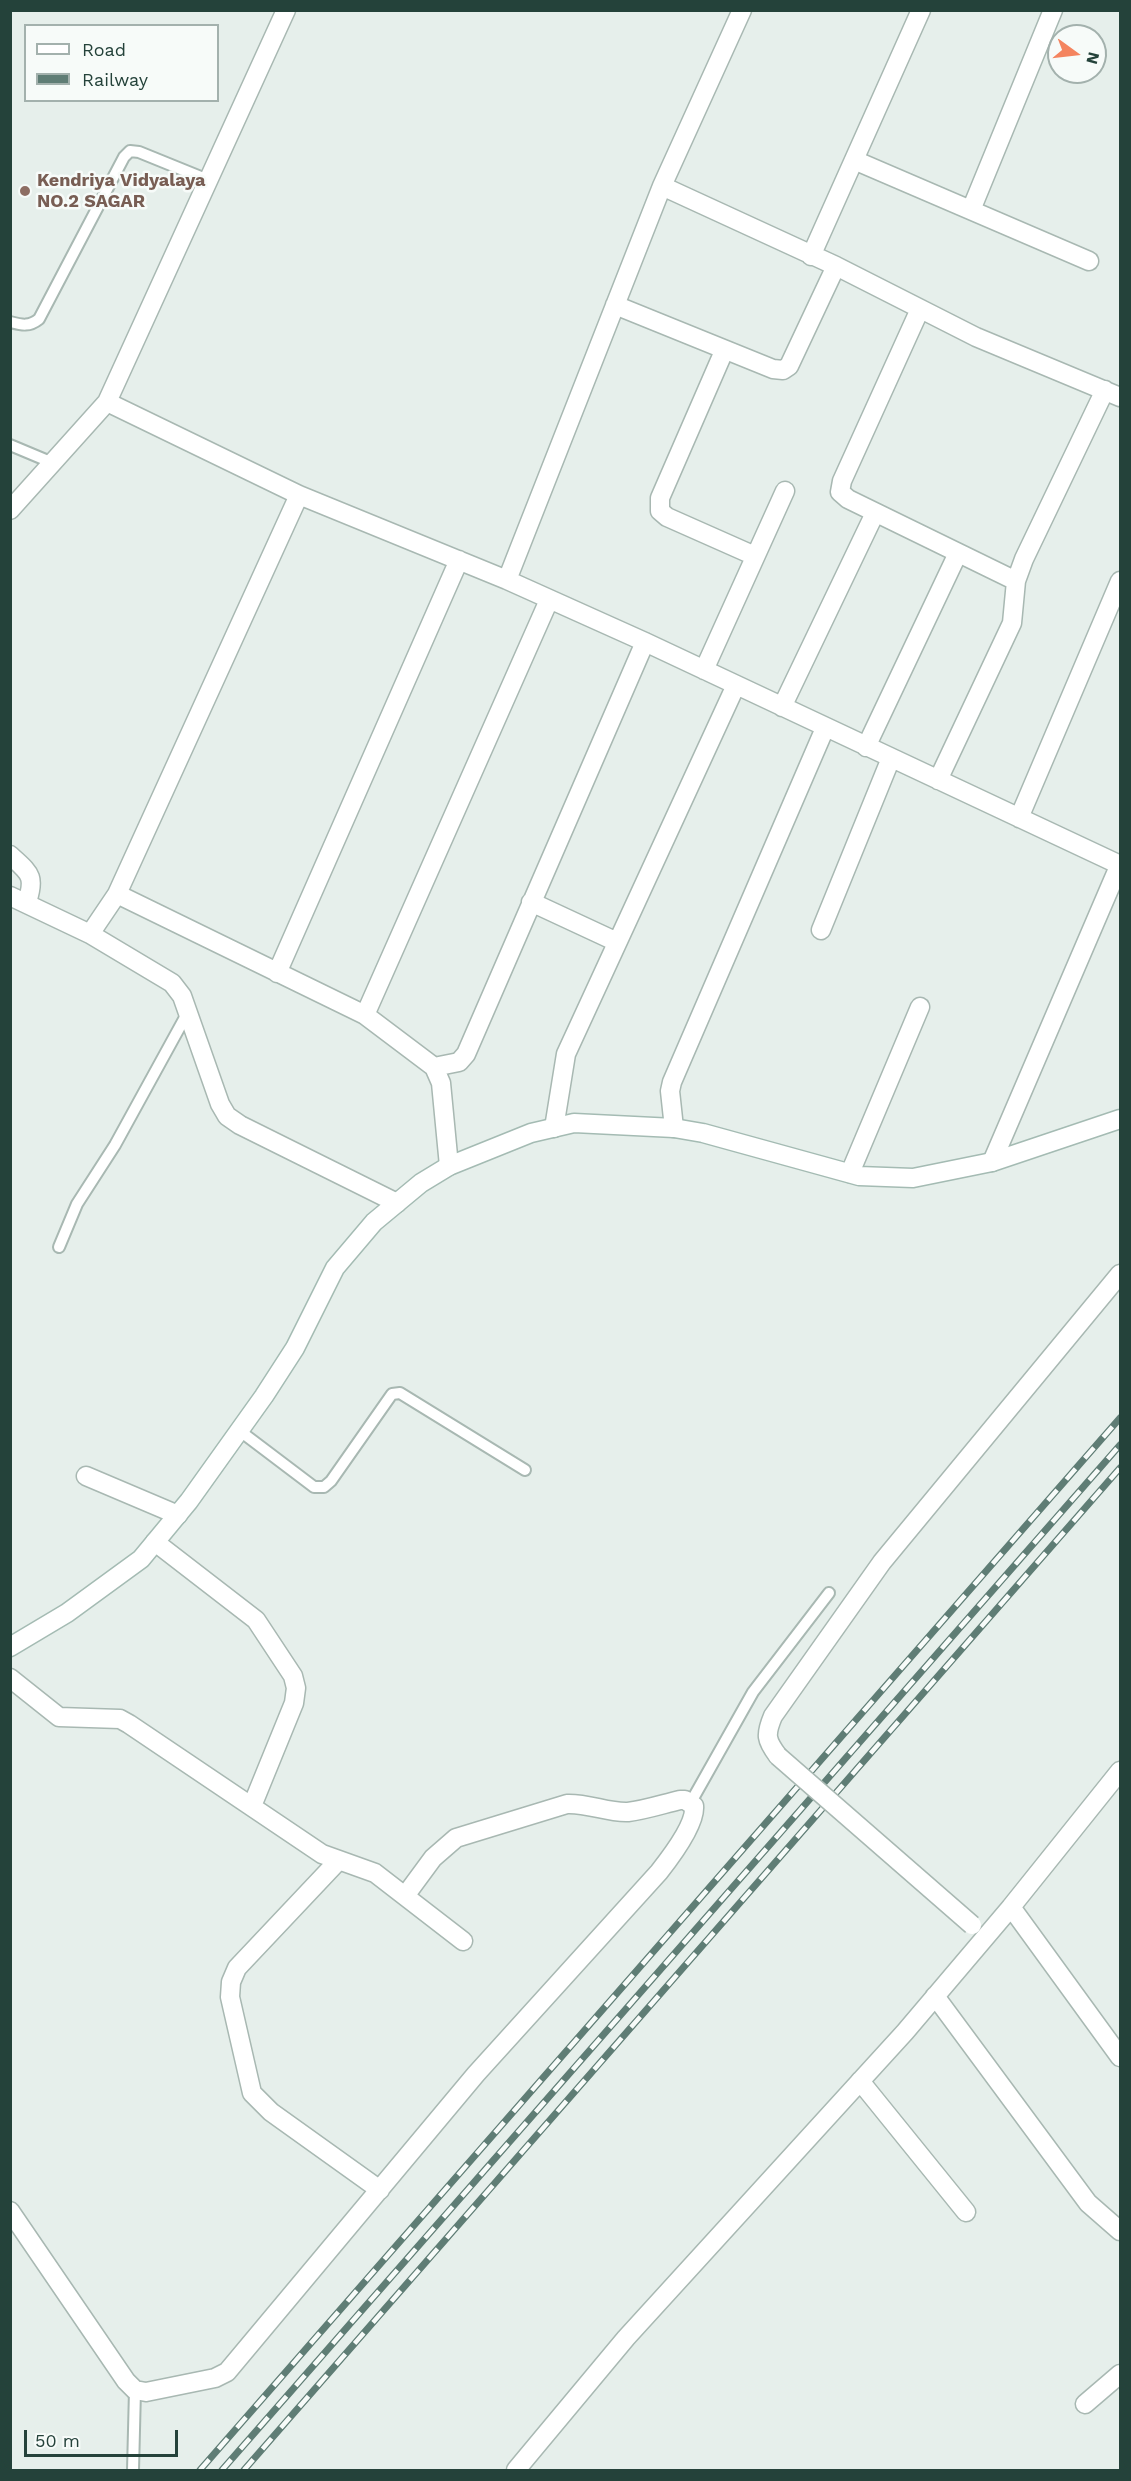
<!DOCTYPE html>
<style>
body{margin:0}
#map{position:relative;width:1131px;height:2481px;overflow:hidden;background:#e6efeb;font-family:"Work Sans",sans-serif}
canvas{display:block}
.frame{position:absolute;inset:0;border:12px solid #24423a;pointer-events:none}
.legend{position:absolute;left:24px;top:24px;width:195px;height:78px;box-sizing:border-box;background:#f7fbf9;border:2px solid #a3b1ad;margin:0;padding:8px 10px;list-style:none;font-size:18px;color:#24423a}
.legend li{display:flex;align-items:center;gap:12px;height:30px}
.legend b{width:30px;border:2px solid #a3b1ad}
.north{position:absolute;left:1047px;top:24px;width:60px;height:60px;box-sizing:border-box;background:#f7fbf9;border:2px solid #a3b1ad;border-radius:50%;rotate:105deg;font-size:16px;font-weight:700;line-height:24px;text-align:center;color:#24423a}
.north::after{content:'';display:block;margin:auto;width:21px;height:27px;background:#f4845f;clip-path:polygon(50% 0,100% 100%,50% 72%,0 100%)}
.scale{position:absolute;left:24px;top:2430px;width:154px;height:27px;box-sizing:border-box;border:3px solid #24423a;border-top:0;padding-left:8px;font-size:18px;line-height:21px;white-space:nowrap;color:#24423a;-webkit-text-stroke:4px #f7fbf9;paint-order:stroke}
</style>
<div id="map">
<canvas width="1131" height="2481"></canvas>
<div class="frame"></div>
<ul class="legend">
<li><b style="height:8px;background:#fff"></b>Road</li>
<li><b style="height:8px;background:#5f7d75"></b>Railway</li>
</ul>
<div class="north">N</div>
<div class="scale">50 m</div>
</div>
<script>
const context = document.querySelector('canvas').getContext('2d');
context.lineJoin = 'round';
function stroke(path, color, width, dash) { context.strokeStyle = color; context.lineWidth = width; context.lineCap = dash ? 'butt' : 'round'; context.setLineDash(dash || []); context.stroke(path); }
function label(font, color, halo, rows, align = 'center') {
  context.font = font + ' "Work Sans",sans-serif'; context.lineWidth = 5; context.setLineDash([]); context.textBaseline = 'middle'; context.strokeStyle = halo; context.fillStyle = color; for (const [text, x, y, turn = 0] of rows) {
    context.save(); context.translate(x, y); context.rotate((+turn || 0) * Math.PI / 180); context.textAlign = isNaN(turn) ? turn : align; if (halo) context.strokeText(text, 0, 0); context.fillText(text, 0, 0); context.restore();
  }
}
const lane = new Path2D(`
 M10,322C22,325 29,327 39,319L124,157L130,151L139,152L208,180
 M10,445L53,463
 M59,1247L77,1204L115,1145L188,1012
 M240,1431L314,1487H324L331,1481L392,1394L400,1393L525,1470
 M691,1802L753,1692L829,1593
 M133,2470L135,2390`);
const street = new Path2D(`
 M854,160L1089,261
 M662,186L836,266L976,337L1120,397
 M971,210L1053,10
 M811,256L921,10
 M615,305L773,369L783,370L789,366L836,266
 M920,309L842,481L840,492L848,499L1016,581
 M724,351L660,498V511L667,517L755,556
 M107,402L299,495L507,580L645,642L1120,865
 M10,510L107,402L286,10
 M507,580L662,186L742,10
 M704,670L785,491
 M782,707L875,513
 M866,747L958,553
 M938,780L1012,623L1016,581L1024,559L1105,390
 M1019,818L1120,581
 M10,855C29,873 36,875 27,902
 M117,894L365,1015L434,1067L441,1083L449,1166
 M10,896L90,934L172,983L182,996L220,1104L227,1116L240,1125L397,1203
 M531,902L617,942
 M821,930L891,758
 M90,934L117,894L299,495
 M277,973L459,560
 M365,1015L549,600
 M434,1067L459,1062L466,1054L645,642
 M554,1128L566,1054L736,685
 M674,1128L670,1091L672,1082L825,728
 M992,1162L1120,864
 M850,1173L920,1007
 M86,1476L178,1515
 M155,1542L256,1620L293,1676L296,1688L294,1703L252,1806
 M10,1678L59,1717L120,1719L129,1724L322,1854L375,1873L463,1941
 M778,1756C766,1740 765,1735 773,1716L882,1562L1120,1274
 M338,1861L237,1968L231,1982L230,1997L252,2093L271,2112L380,2190
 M1011,1907L1120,2057
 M935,1996L1088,2203L1120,2231
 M860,2081L966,2212
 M10,2211L126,2381L135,2390L146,2392L215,2378L227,2372L476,2074L659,1872C670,1858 696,1824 694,1806L685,1800H680C663,1804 645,1810 628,1812C608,1813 588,1803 567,1804L456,1838L433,1858L405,1896
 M1085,2404L1120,2374
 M516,2470L626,2338L905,2032L1011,1907L1120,1771`);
const secondary = new Path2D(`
 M10,1647L67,1613L141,1559L189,1501L264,1396L295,1348L335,1268L374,1222L421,1183L449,1166L531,1133L574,1123L674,1128L703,1133L859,1176L913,1178L992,1162L1120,1119`);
const rail = new Path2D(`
 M200,2470L1120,1418
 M222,2470L1120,1445
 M244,2470L1120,1468`);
const streetBridge = new Path2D(`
 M778,1756L972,1925`);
const markers = [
 [25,191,6,"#8d6e63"]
];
const educationNames = [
 ["Kendriya Vidyalaya",37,181],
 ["NO.2 SAGAR",37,202]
];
stroke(lane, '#a8b8b2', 14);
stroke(street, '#a8b8b2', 21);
stroke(secondary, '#a4bbb3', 21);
stroke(lane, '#fff', 10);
stroke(street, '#fff', 18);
stroke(secondary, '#fff', 18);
stroke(rail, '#5f7d75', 7);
stroke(rail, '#f7fbf9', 4.5, [14]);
stroke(streetBridge, '#a8b8b2', 21, []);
stroke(streetBridge, '#fff', 18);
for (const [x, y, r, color] of markers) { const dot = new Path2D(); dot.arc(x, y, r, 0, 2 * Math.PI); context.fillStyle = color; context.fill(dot); stroke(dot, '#f7fbf9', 2); }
label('bold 18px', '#785e54', '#f7fbf9', educationNames, 'left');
</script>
